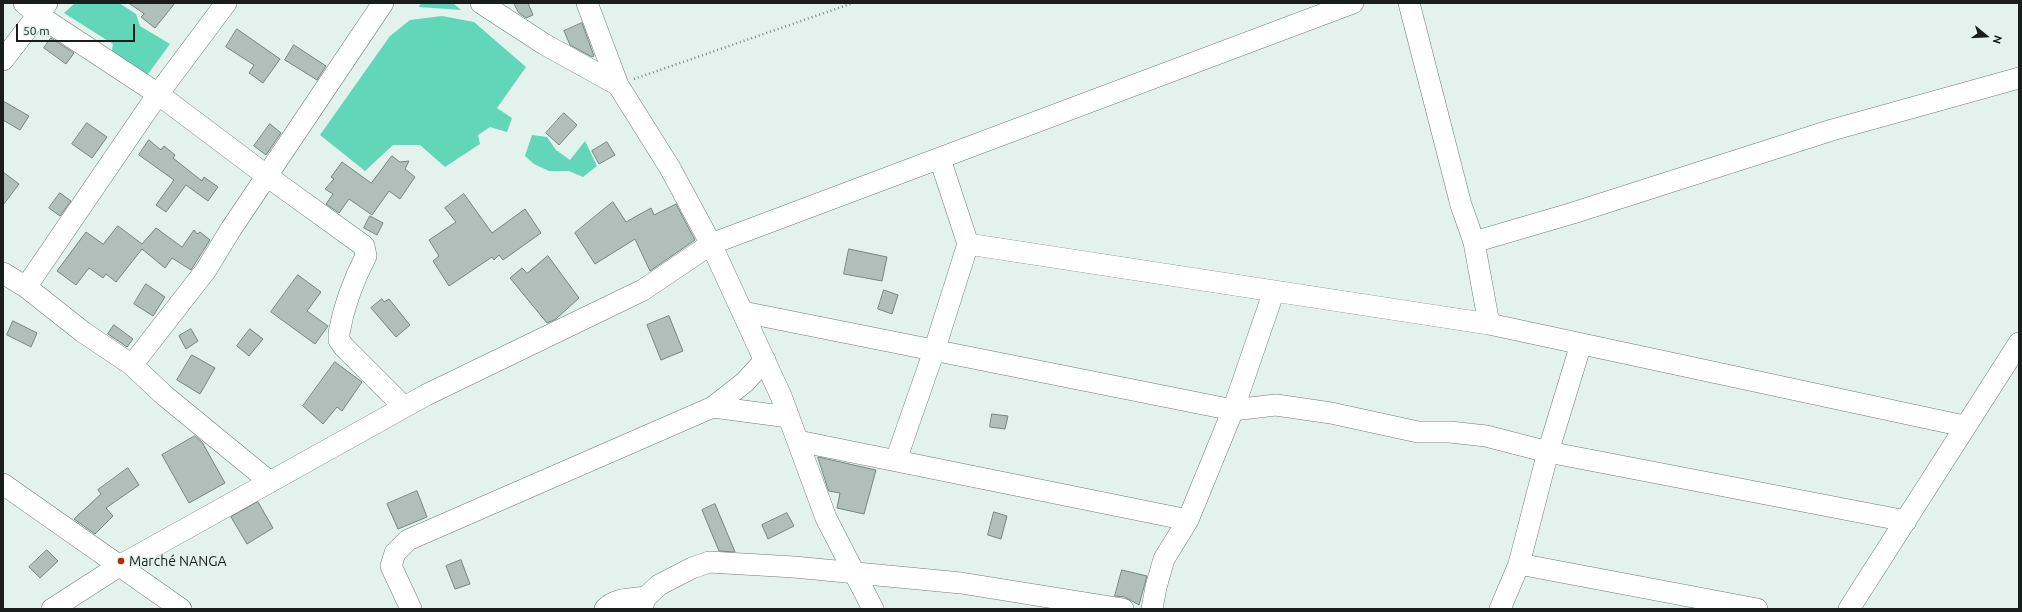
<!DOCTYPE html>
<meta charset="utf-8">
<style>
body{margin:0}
#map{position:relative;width:2022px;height:612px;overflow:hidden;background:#e3f2ed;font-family:Ubuntu,sans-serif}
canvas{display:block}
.frame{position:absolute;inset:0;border:4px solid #191e1c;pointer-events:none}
.north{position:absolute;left:1966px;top:16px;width:40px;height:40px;-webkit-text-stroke:3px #e3f2ed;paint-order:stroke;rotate:108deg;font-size:11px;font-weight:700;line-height:16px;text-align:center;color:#191e1c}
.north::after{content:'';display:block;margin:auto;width:14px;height:18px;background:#191e1c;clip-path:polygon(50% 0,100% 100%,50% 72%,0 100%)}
.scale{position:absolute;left:16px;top:24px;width:119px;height:18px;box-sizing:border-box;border:2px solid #191e1c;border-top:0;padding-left:5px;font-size:12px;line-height:14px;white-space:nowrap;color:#191e1c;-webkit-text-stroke:3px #e3f2ed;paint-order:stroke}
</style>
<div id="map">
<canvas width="2022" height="612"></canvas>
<div class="frame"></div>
<div class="north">N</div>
<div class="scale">50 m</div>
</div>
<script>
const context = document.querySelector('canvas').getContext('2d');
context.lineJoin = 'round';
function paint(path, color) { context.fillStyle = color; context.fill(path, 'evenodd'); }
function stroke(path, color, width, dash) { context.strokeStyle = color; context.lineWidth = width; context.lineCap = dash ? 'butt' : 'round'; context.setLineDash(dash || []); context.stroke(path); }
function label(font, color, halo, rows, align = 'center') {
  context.font = font + ' Ubuntu,sans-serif'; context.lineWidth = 3; context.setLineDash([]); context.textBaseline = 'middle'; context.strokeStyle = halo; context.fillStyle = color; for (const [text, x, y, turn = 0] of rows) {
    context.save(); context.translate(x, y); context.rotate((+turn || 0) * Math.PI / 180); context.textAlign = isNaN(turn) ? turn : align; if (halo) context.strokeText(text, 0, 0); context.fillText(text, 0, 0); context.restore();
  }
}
const green = new Path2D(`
 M75,3H119L136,14L140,26L170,44L145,78L111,56L113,44L64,13Z
 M421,3H453L461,10L419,7Z
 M442,16L474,22L526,67L497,108L512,118L507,132L490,127L478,135L480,144L445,167L420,145H393L365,171L320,135L390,36L410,20Z
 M532,135L547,137L556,150L570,160L585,141L597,166L583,177L569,171H549L534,164L525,156Z`);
const building = new Path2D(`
 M129,3H175L155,28L141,17L144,14Z
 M514,3H528L533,15L526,18L519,13Z
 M582,23L594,56L592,57L570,45L564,31Z
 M237,29L280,59L263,83L249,73L254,65L226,47Z
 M51,38L74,53L66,64L44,48Z
 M294,45L326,66L317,80L285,60Z
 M3,101L29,116L20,130L3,120Z
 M564,113L577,125L559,145L546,133Z
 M87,123L107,137L92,158L72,144Z
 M270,124L281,133L266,155L254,146Z
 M149,140L161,150L164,146L175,155L173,158L202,181L204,177L218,187L208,201L186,185L166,212L156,205L174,180L139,155Z
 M607,142L615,155L599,164L592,151Z
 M392,156L400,162L409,161L405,169L415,177L400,199L389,191L372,215L349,199L339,213L326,204L333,194L325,189L334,179L331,177L342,162L371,183Z
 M3,172L19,184L3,205Z
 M60,193L71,201L60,216L49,208Z
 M464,194L492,233L525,209L541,233L503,260L499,255L494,260L492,257L449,286L433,261L439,256L429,240L456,222L445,208Z
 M613,202L626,222L651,208L654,215L676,204L695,240L650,271L635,239L595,264L575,233Z
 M370,216L383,223L377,235L364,228Z
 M118,226L142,244L156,228L182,247L194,230L197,234L200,232L210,240L191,270L172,258L165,268L142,249L116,282L106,274L103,278L89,268L76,285L57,271L86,232L103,244Z
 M849,249L887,257L882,281L844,274Z
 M548,256L579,298L556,319L547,323L510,278L522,268L527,273Z
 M298,275L321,292L307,311L328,326L315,344L271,312Z
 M146,284L165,297L153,316L134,304Z
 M884,290L898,295L892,314L878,309Z
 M382,299L384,302L389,299L410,325L396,337L371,308Z
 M669,316L683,351L661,360L647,325Z
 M13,321L37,333L31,347L7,335Z
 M114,325L133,339L127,347L108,334Z
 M191,329L198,341L186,349L179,336Z
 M250,329L263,339L249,356L237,346Z
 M192,355L215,368L200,394L177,380Z
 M335,362L362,382L342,411L337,407L323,424L303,406Z
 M992,414L1008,416L1005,429L990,427Z
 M195,436L202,442L225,483L189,503L162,455Z
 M818,457L876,470L864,514L837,508L840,493L829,491Z
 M128,468L139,485L106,508L113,516L95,534L74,519L101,494L98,490Z
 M417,491L427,517L398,529L387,504Z
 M258,502L273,528L247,544L231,517Z
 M715,504L735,552L719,551L702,510Z
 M994,512L1007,516L1001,539L988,535Z
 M787,513L794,526L768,539L762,525Z
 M47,550L58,561L40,578L29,567Z
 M461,560L470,584L455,589L446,566Z
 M1122,570L1147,576L1139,605L1125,597L1115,596Z`);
const path = new Path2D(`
 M634,79L853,3`);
const minor = new Path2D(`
 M24,3L38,15L158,94L267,176L364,246L366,256C353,281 344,305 339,333V340L344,347L404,407
 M481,3L544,44L618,85
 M587,3L618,85L670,168L711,244L781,396L826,518L873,609
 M1409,3L1461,205L1474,242L1573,213L1832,130L2019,78
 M3,60L47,3
 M1474,242L1489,324
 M968,244L1489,324L1964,426
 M3,273L26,287L83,332L132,365L165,396L270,482
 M26,287L158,94L226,3
 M743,312L1233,410L1276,405L1331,413L1418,432H1450L1486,436L1548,452L1906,521
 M132,365L206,270L231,229L383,3
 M713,407L789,417
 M798,441L1188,520
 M896,460L934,351L968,244L940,159
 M3,484L181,609
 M1519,564L1757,609
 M52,609L119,566L426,395L643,290L711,244L1353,3
 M411,609L391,566L395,553L408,540L713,407L745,382L765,360
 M605,609C615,598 631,599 646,597
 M641,609L646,597L659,585L692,568L709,562L794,567L961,583L1123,609
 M1152,609L1156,587L1164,559L1188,520L1233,410L1274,291
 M1500,609L1519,564L1548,452L1581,344
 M1849,609L2019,343`);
const markers = [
 [121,561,4,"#b62c00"]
];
const poiNames = [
 ["Marché NANGA",129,561]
];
paint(green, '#61d6b9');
paint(building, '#b1bfbb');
stroke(building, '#778480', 1);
stroke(minor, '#6f7c78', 22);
stroke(path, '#7b8581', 2.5, [1, 3]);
stroke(minor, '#fff', 21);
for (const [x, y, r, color] of markers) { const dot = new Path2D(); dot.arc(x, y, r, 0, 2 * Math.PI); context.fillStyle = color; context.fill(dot); stroke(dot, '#e3f2ed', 1.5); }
label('14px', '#191e1c', '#e3f2ed', poiNames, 'left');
</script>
